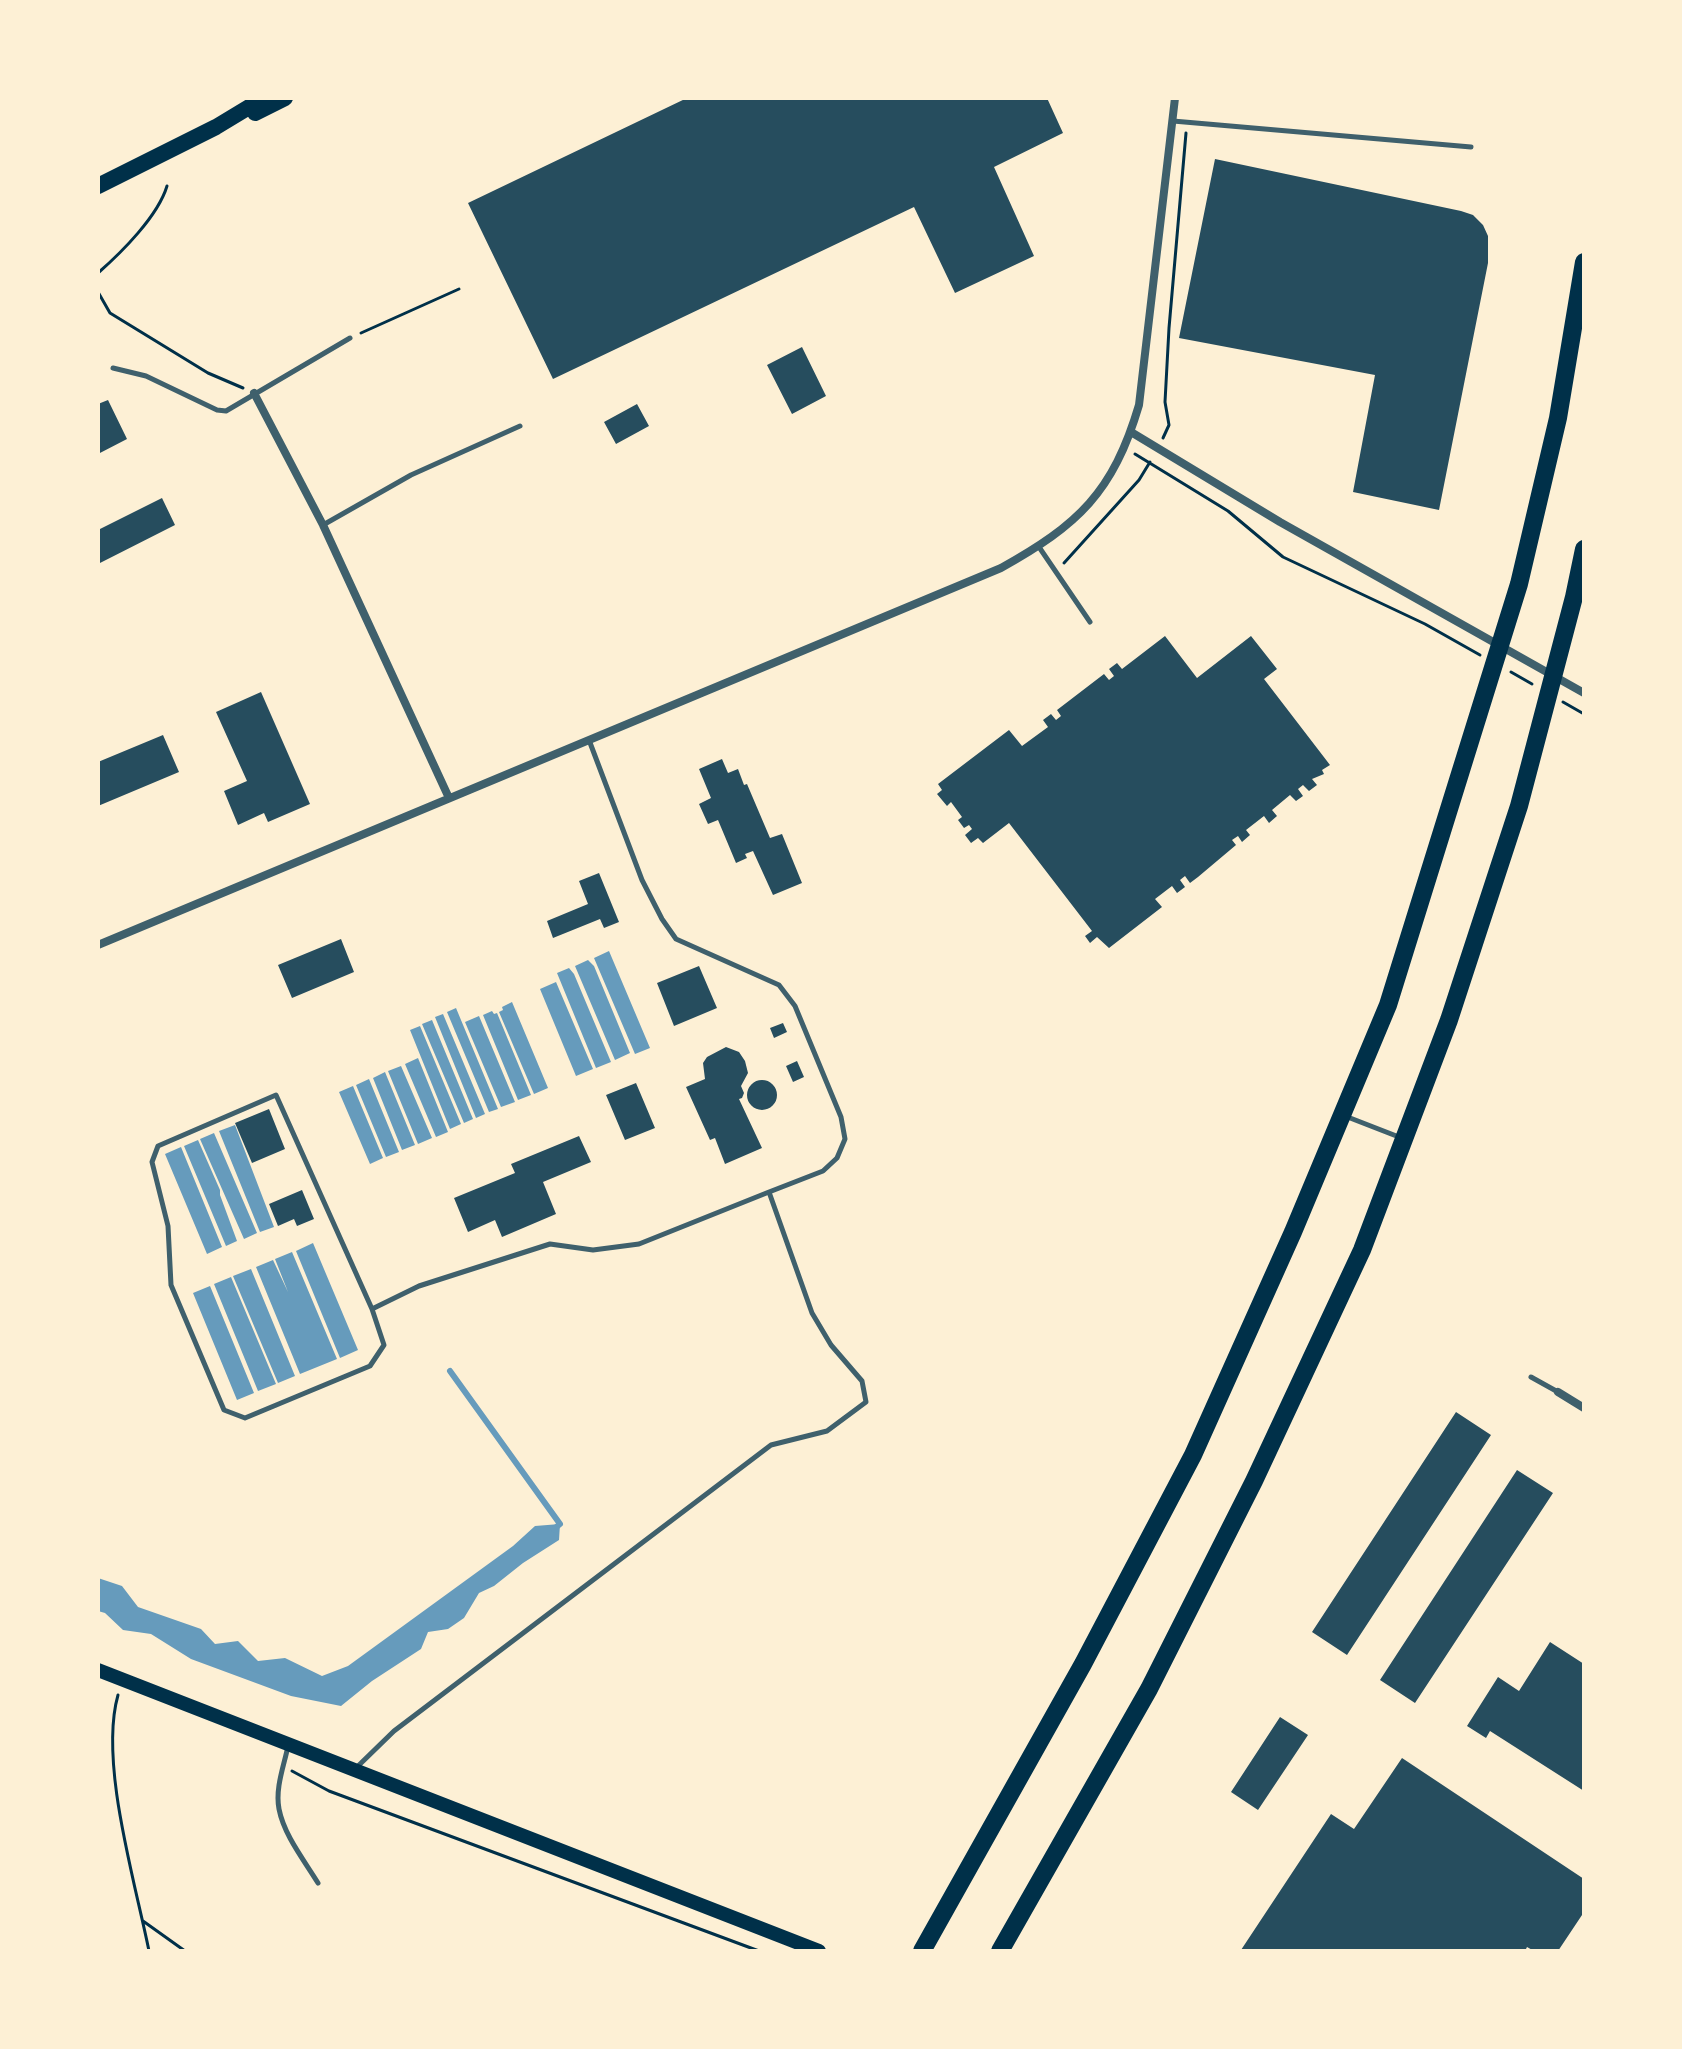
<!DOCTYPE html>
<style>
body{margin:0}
#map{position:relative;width:1682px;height:2049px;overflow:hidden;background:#fdf0d5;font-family:Quicksand,sans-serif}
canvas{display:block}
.frame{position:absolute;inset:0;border:100px solid #fdf0d5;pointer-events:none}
</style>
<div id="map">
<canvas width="1682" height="2049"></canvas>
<div class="frame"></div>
</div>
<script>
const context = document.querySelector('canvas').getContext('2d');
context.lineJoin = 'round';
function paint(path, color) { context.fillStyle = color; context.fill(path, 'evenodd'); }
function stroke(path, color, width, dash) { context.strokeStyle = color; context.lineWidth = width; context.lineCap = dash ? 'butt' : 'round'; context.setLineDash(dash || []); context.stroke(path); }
const water = new Path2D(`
 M609,951L650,1048L635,1054L594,958Z
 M588,960L594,966L630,1053L615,1060L575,966Z
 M569,968L574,974L611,1062L596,1068L557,973Z
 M556,982L593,1069L576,1076L540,989Z
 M512,1002L548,1088L534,1094L499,1012L503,1010L502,1007Z
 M456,1008L498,1109L489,1112L447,1012Z
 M492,1011L494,1014L497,1013L531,1095L518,1100L483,1015Z
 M443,1014L485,1114L476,1118L435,1017Z
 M479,1016L515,1102L501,1107L465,1022Z
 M432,1020L473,1119L464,1123L422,1024Z
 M420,1026L461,1124L450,1129L410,1030Z
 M418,1058L448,1132L436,1137L405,1064Z
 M401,1066L432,1138L418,1144L388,1071Z
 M385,1072L415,1145L402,1150L373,1078Z
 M369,1079L399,1152L386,1157L356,1085Z
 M353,1086L383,1158L370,1164L339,1092Z
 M235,1125L274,1227L260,1232L219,1131Z
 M214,1133L257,1233L244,1239L200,1139Z
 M198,1140L220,1190V1195L237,1241L226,1246L184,1146Z
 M181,1147L222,1247L207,1254L165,1154Z
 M313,1243L358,1350L340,1358L296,1251Z
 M292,1252L337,1359L300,1374L256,1267L273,1260L288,1292L275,1259Z
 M251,1269L295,1376L278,1383L233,1276Z
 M231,1277L276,1384L258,1391L214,1284Z
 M210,1286L254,1393L237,1400L193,1293Z
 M560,1524L559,1540L523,1563L494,1586L479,1593L464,1618L448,1629L428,1632L421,1649L372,1681L341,1706L291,1696L191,1659L151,1634L123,1630L105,1613L98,1611V1578L122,1586L138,1607L201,1629L215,1644L238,1641L258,1661L285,1658L322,1676L348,1666L513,1546L535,1526Z`);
const stream = new Path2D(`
 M450,1371L560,1524L554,1529`);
const building = new Path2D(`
 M687,98H1047L1063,133L994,167L1034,256L955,293L914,207L553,379L468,203Z
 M1215,159L1461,211L1473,215L1483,225L1488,236V263L1439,510L1353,492L1375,375L1179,338Z
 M802,347L826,396L792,414L767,365Z
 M108,400L127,439L98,454V404Z
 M637,404L649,426L616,444L604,422Z
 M162,498L175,525L98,564V530Z
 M1165,636L1197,678L1251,636L1277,669L1264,679L1330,765L1322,770L1324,774L1312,779L1317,785L1309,791L1303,785L1298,789L1303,796L1296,801L1290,795L1272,810L1277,816L1269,823L1264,816L1246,830L1250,835L1242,842L1238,836L1232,840L1236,845L1198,877L1190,883L1185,876L1180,880L1185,887L1177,893L1172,886L1155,899L1162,907L1109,948L1097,937L1090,943L1085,936L1092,931L1009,823L983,843L978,838L971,843L965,835L972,829L969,825L964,828L958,820L962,817L951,802L947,806L937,794L942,790L938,784L1009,730L1022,746L1048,727L1043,720L1051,714L1056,720L1061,716L1057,710L1104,674L1109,680L1114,676L1109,669L1117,663L1122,669Z
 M261,692L310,804L268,822L264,813L238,825L224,791L247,781L216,712Z
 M163,735L179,772L98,806V762Z
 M722,759L728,773L738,769L744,785L747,784L770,838L782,834L802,883L773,895L753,851L745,854L747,858L736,863L718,820L708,824L699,804L711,798L699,769Z
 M599,873L619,922L604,928L600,919L553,938L547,921L588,904L579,881Z
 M341,939L354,972L292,998L278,965Z
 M699,966L717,1008L674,1026L657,983Z
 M783,1023L787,1032L774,1038L770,1028Z
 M726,1047L739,1052L745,1061L748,1073L741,1086L744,1093L742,1098L739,1099L762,1148L725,1164L715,1138L710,1140L686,1087L705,1079L703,1063L707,1057Z
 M797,1061L804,1077L793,1082L786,1066Z
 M747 1095a15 15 0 1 1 30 0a15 15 0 1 1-30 0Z
 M636,1083L655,1128L625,1140L606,1095Z
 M269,1109L285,1149L252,1163L235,1123Z
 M579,1136L591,1162L543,1182L556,1214L502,1237L495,1220L468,1232L454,1198L515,1173L511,1164Z
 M302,1190L314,1219L297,1226L294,1219L278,1226L269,1204Z
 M1456,1412L1491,1435L1347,1655L1312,1632Z
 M1517,1470L1553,1493L1415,1703L1380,1680Z
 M1550,1642L1584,1664V1791L1490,1731L1486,1738L1467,1726L1498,1677L1519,1691Z
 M1280,1717L1308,1735L1258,1810L1231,1792Z
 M1402,1758L1584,1879V1912L1558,1951H1534L1527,1947L1525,1951L1241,1950L1331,1814L1354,1829Z`);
const path = new Path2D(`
 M98,273C122,252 158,216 167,186
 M98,292L110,313L208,373L243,388
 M361,333L459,289
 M1163,438L1169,425L1165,402L1169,328L1186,133
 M1135,454L1228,511L1283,557L1425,624L1480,655
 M1064,563L1139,480L1150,462
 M1511,672L1532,684
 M1563,702L1584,714
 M118,1695C99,1762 135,1881 149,1951
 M292,1771L329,1791L759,1951
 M143,1921L185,1951`);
const service = new Path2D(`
 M1173,121L1471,147
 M113,368L146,376L217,410L226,411L350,338
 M323,525L411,475L520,426
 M1039,547L1090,622
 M1345,1116L1399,1137
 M372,1309L276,1095L158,1146L152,1162L168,1226L171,1285L224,1410L245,1418L370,1366L384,1345L372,1309L419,1286L550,1244L593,1250L639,1244L769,1192
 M1531,1377L1558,1392
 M288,1746C284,1766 275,1788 279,1809C284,1835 304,1860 318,1883
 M357,1767L394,1731L771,1445L827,1431L866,1402L862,1381L831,1345L812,1313L769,1192L823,1171L837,1158L845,1139L841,1117L795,1006L779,985L676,939L662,919L642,880L589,740`);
const minor = new Path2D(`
 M254,393L323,525L449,798
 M1131,432L1280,522L1584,693
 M98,945L1001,568C1078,525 1113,493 1139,405L1175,98
 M1558,1392L1584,1408`);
const secondary = new Path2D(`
 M98,1670L819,1951`);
const primary = new Path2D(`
 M255,113L285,98
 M98,186L216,127L264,98`);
const motorway = new Path2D(`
 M922,1951L1083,1664L1193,1455L1293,1232L1388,1005L1519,584L1558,418L1584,262
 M1000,1951L1149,1689L1254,1481L1362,1250L1449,1020L1519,806L1574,597L1584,549`);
paint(water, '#669bbc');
stroke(stream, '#669bbc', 6);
paint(building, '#264d5e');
stroke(path, '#003049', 3);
stroke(service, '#3f606c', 5);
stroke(minor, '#3f606c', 8);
stroke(secondary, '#003049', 14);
stroke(primary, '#003049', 16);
stroke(motorway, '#003049', 18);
</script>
